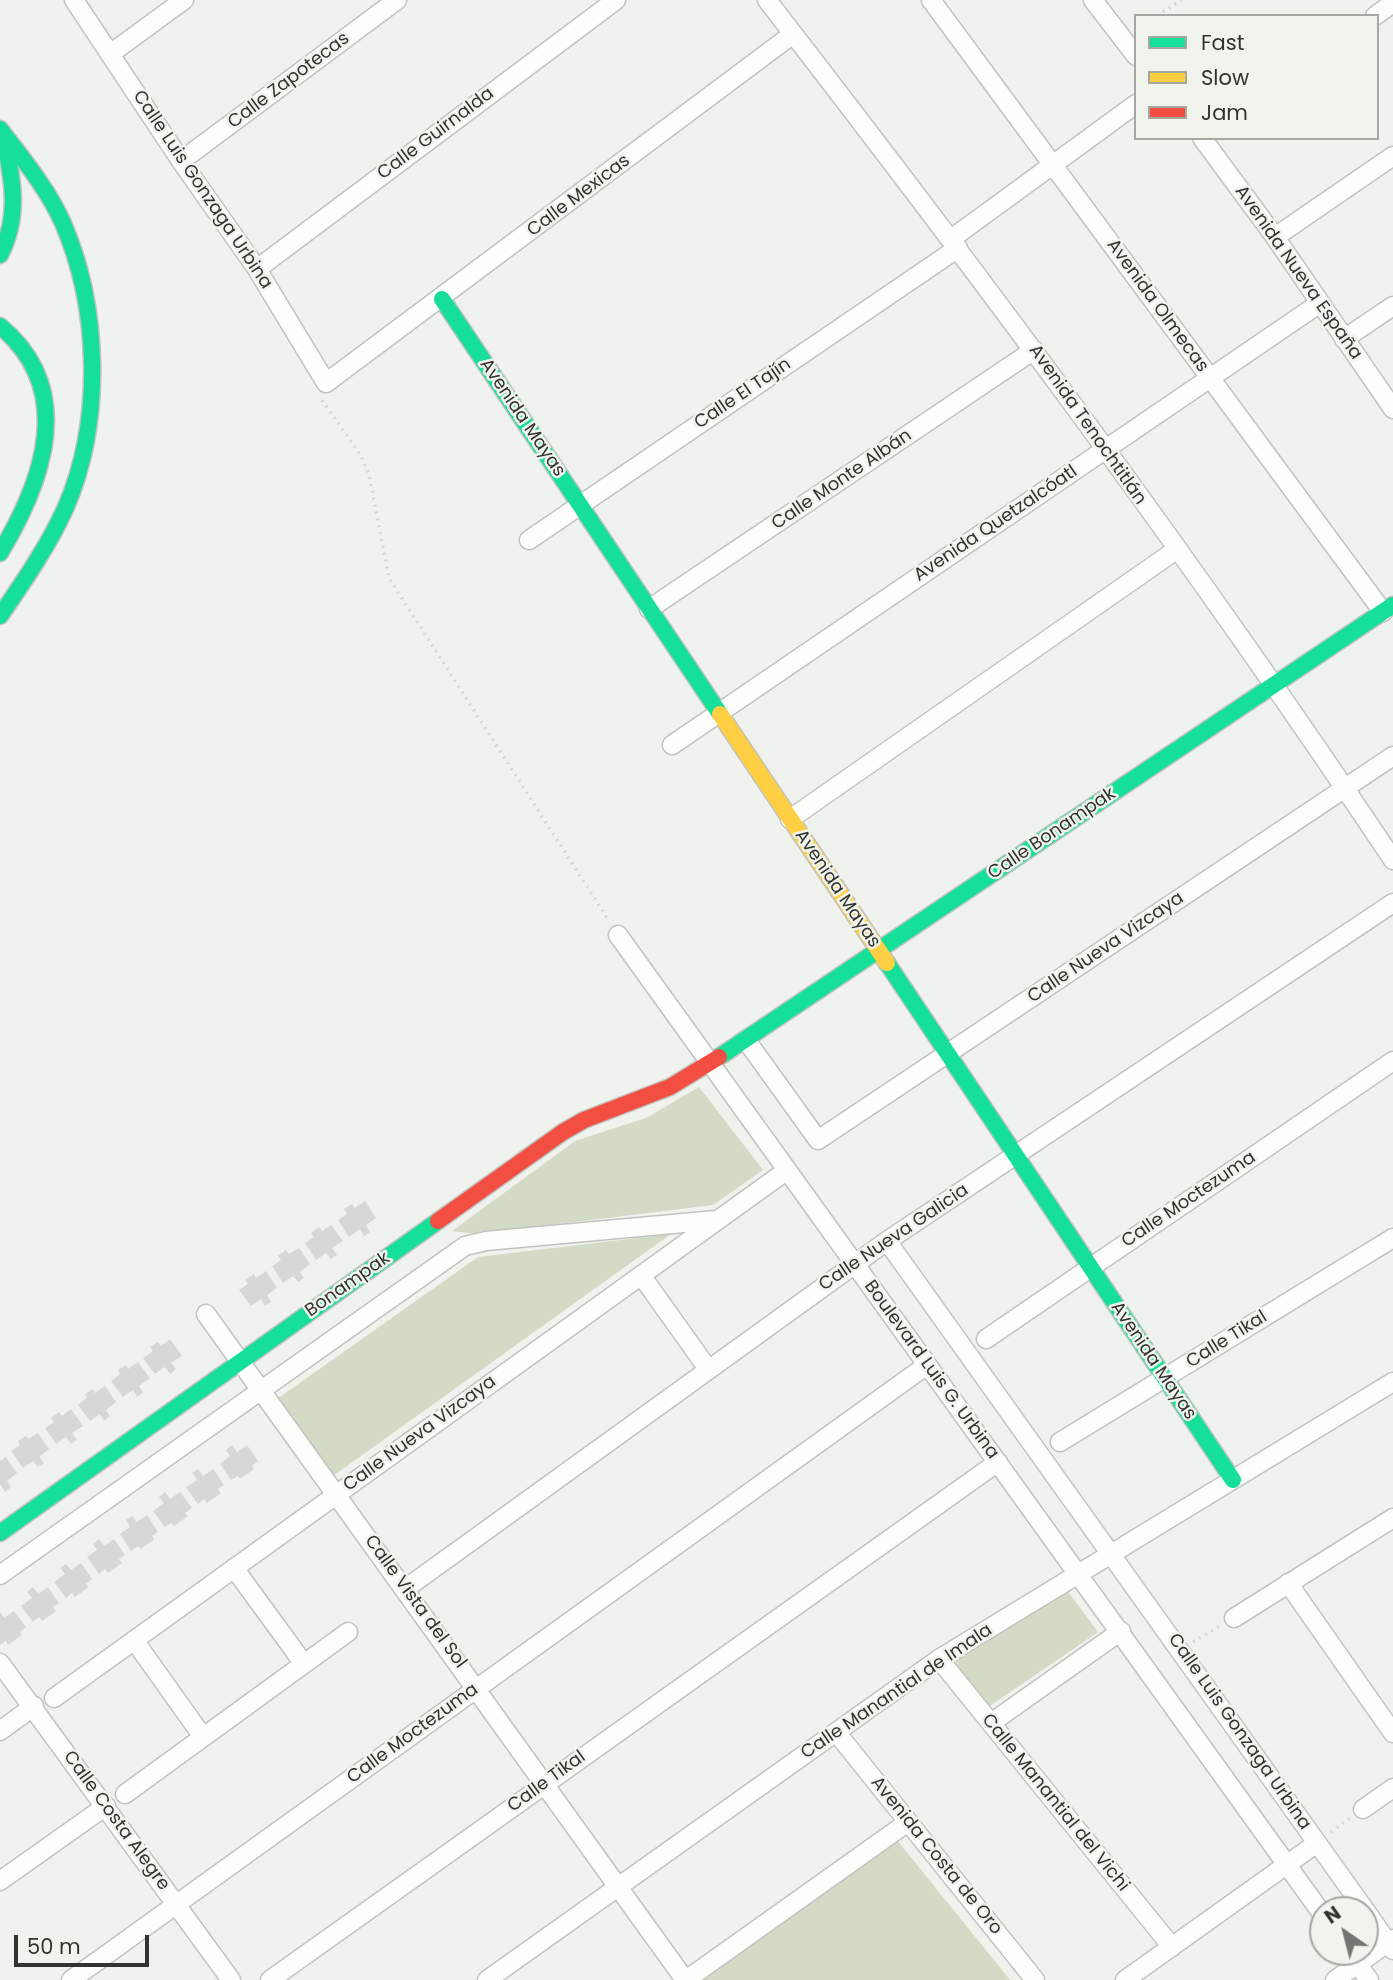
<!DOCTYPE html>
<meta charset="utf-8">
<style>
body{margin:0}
#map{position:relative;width:1393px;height:1980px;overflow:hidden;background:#f0f2ee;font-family:Poppins,sans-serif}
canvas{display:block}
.legend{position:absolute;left:1134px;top:14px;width:245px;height:126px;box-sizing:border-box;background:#f1f4ec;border:2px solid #a5a7a1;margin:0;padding:9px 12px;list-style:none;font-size:21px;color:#333430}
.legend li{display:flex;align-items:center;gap:14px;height:35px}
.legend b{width:35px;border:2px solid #a5a7a1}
.north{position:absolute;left:1309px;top:1896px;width:70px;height:70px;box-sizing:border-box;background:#f1f4ec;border:2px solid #a5a7a1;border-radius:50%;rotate:325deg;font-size:19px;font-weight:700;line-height:28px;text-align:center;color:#333430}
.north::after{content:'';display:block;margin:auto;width:24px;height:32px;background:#757672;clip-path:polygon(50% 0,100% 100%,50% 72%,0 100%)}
.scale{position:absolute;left:14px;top:1935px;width:135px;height:32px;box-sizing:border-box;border:4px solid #333430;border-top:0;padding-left:9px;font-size:21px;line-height:24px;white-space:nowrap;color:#333430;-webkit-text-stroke:5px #f1f4ec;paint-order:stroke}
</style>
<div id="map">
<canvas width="1393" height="1980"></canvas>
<ul class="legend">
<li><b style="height:9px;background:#16e098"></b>Fast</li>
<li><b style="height:9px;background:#ffcf43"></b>Slow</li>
<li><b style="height:9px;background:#f24e42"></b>Jam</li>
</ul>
<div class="north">N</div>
<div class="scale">50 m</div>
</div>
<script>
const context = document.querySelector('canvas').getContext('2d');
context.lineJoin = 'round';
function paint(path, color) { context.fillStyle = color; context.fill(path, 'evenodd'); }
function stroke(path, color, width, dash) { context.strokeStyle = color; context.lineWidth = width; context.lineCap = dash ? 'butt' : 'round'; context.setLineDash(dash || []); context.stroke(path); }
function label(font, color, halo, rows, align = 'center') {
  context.font = font + ' Poppins,sans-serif'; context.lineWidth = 5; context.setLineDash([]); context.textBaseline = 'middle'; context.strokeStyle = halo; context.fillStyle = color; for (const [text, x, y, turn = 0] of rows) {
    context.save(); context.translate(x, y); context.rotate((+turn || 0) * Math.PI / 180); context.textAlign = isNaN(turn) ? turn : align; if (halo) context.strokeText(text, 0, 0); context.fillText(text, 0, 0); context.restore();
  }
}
const green = new Path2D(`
 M699,1087L763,1170L713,1205L476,1234L452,1231L575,1141L646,1118Z
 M671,1234L333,1476L277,1399L478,1257Z
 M1066,1589L1098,1632L984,1710L947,1665Z
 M897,1840L1010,1980H704Z`);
const building = new Path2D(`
 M365,1201L376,1218L366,1225L370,1232L364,1236L360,1229L349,1237L338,1220L347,1214L344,1209L352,1204L355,1208Z
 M331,1225L343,1241L332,1248L337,1255L331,1259L326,1253L316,1260L305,1243L314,1237L311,1233L319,1227L322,1231Z
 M299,1248L310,1264L300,1272L304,1278L298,1282L293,1276L283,1283L272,1266L281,1260L278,1256L286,1250L289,1254Z
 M266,1271L277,1288L267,1295L271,1302L265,1306L261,1299L251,1306L239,1290L248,1284L245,1280L254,1274L256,1278Z
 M170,1339L182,1356L171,1363L176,1369L170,1374L165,1367L155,1374L143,1358L153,1351L150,1347L158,1342L161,1346Z
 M138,1362L150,1378L139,1386L143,1392L137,1397L133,1390L123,1397L111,1381L120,1374L118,1370L126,1365L128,1369Z
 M105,1386L116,1402L106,1410L110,1416L104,1421L100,1414L90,1421L78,1405L87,1398L85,1394L93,1389L95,1393Z
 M71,1409L83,1426L72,1433L77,1440L71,1444L66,1437L56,1444L45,1428L54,1422L51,1418L59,1412L62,1416Z
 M38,1433L49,1449L39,1457L44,1463L38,1467L33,1461L23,1468L11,1451L20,1445L18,1441L26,1436L28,1439Z
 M232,1445L237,1452L247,1445L258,1461L252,1466L254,1469L240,1479L238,1476L231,1480L220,1464L230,1456L226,1450Z
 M6,1457L17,1473L7,1481L11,1487L5,1492L0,1484V1461Z
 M198,1469L203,1476L213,1469L224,1485L218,1489L221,1493L207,1503L204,1499L198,1504L186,1487L197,1480L192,1473Z
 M165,1492L170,1499L180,1492L192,1508L185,1513L188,1516L174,1526L171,1523L165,1527L153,1511L164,1503L159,1497Z
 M147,1515L158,1532L152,1536L154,1540L140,1549L138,1546L131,1551L120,1534L130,1527L126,1520L132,1516L137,1522Z
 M99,1539L104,1546L114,1539L125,1555L119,1559L122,1563L108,1573L105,1569L99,1574L87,1557L97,1550L93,1544Z
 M81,1563L92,1579L86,1584L89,1587L75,1597L72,1593L66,1598L54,1582L65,1574L60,1568L66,1564L71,1570Z
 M33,1587L38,1594L48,1587L59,1603L53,1607L56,1611L42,1621L39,1617L33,1622L21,1606L32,1598L27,1592Z
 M14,1611L26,1627L20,1632L22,1635L8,1645L6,1641L0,1645V1612L4,1618Z`);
const path = new Path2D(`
 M1157,16L1181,0
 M322,400L361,456L369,474L389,578L609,921
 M1193,1642L1220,1626
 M1331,1832L1350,1818`);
const street = new Path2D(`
 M74,0L181,161L257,269L326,383L793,34
 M767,0C984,280 1196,565 1393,860
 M931,0L1383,612
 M1093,0L1136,56
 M1375,16L1393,3
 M110,54L184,0
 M1202,138L1275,237L1393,409
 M181,161L397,0
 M1275,237L1393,156
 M951,239L1136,104
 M257,269L616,0
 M1344,339L1393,306
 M529,540L958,248
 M649,609L1034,350
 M672,745L1320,303
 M790,819L1176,550
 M618,935L1323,1915
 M746,1040L818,1140L1393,756
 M887,1241L1365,1910
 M641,1275L708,1369
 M206,1314L685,1980
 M986,1339L1393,1061
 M1060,1442L1393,1238
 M234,1568L304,1664
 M0,1575L465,1246L486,1241L716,1220
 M1288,1583L1393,1733
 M405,1589L887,1241L1393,903
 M1234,1618L1393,1518
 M134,1640L203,1737
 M939,1659L1172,1947
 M0,1663L231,1980
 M54,1698L786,1171
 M991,1723L1121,1631
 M0,1731L34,1706
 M836,1732L1035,1980
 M125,1794L348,1632
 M1363,1809L1393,1788
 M0,1881L106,1806
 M1365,1910L1393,1950
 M1349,1952L1369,1980
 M71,1980L927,1365
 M270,1980L998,1462
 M487,1980L939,1659L1393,1382
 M686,1980L908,1822
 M1125,1980L1317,1843
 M1335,1980L1393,1939`);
const fast = new Path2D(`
 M0,129C22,158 47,188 62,221C100,307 103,421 66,507C49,545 24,581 0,616
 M0,255C20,216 13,180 4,139
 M442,299L720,714
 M0,326C77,390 43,482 0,553
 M887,963L1233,1480
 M719,1057L1393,605
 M0,1533L438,1221`);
const slow = new Path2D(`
 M720,714L887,963`);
const jam = new Path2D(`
 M438,1221L563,1132L584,1120L670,1087L719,1057`);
const streetNames = [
 ["Calle Zapotecas",289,81,-37],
 ["Calle Guirnalda",436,134,-37],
 ["Calle Luis Gonzaga Urbina",202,190,56],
 ["Calle Mexicas",579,196,-37],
 ["Avenida Nueva España",1298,273,55],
 ["Avenida Olmecas",1157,306,54],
 ["Calle El Tajín",743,394,-34],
 ["Avenida Mayas",522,418,56],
 ["Avenida Tenochtitlán",1087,425,55],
 ["Calle Monte Albán",842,480,-34],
 ["Avenida Quetzalcóatl",996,524,-34],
 ["Calle Bonampak",1052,834,-34],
 ["Avenida Mayas",837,889,56],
 ["Calle Nueva Vizcaya",1106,948,-34],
 ["Calle Moctezuma",1189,1200,-34],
 ["Calle Nueva Galicia",894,1238,-34],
 ["Bonampak",348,1285,-35],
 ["Calle Tikal",1227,1340,-32],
 ["Avenida Mayas",1153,1361,56],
 ["Boulevard Luis G. Urbina",931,1370,54],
 ["Calle Nueva Vizcaya",420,1434,-36],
 ["Calle Vista del Sol",415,1602,54],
 ["Calle Manantial de Imala",897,1692,-34],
 ["Calle Luis Gonzaga Urbina",1239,1732,55],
 ["Calle Moctezuma",413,1734,-36],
 ["Calle Tikal",547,1782,-36],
 ["Calle Manantial del Vichi",1055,1803,51],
 ["Calle Costa Alegre",116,1821,54],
 ["Avenida Costa de Oro",936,1856,51]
];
paint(green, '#d3dac5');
paint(building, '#d6d8d4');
stroke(street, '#c2c3c0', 21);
stroke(fast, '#c2c3c0', 19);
stroke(slow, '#c2c3c0', 19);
stroke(jam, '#c2c3c0', 19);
stroke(path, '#d7d8d6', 3.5, [2, 5]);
stroke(street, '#fdfdfc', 18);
stroke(fast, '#16e098', 16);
stroke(slow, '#ffcf43', 16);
stroke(jam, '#f24e42', 16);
label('18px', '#333430', '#f1f4ec', streetNames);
</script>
